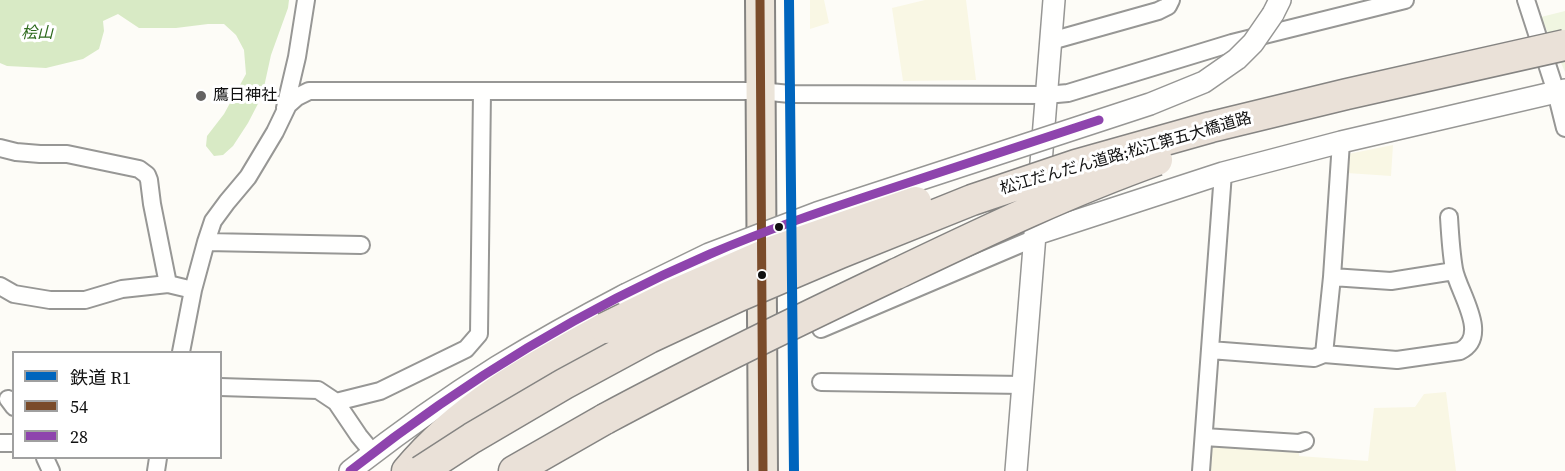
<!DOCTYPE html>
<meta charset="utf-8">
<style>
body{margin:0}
#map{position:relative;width:1565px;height:471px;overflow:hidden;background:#fdfcf7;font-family:"Source Serif 4","Noto Sans JP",serif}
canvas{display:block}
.legend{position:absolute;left:12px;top:351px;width:210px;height:108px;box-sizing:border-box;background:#fff;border:2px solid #a0a0a0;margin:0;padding:8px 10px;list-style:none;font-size:18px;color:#111}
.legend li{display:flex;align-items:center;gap:12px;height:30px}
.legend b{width:30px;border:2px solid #a0a0a0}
</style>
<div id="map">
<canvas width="1565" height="471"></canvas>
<ul class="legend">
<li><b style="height:8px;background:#0065bd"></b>鉄道 R1</li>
<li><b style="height:8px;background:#7a4b2a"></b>54</li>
<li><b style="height:8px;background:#8e44ad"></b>28</li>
</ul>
</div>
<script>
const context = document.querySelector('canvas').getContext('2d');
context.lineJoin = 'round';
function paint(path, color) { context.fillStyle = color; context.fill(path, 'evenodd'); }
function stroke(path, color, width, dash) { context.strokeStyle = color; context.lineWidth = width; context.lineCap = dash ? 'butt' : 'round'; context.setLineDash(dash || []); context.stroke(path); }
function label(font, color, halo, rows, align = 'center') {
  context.font = font + ' "Source Serif 4","Noto Sans JP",serif'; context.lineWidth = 6; context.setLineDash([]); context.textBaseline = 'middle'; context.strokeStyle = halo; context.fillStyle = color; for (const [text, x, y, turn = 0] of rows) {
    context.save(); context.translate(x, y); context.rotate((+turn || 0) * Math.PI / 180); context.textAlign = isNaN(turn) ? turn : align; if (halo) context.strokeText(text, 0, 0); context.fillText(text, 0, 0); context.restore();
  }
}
const farmland = new Path2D(`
 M810,0H824L829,23L810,29Z
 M925,0H966L976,80L903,81L892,8Z
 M1393,145L1391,176L1347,173L1348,154Z
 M1446,392L1456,471H1207L1210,444L1299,450V456L1368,461L1374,408L1415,407L1424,394Z`);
const forest = new Path2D(`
 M0,0H289L288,8L271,55L262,96L248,123L233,146L223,155L214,156L206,146L207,136L224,114L246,74L244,50L236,35L224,24H208L176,28H139L118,14L103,21L104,31L99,49L83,59L46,68L7,66L0,63Z`);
const pitch = new Path2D(`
 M1565,11V72L1541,17Z`);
const minor = new Path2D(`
 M1526,0L1556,92L1565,128
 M1051,41L1158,11L1168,6L1171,0
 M285,108L297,57L306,0
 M0,148L16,152L40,154H67L139,169L147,175L149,180L152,204L168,284
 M206,242L361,245
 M1332,277L1391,281L1454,271
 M0,286L14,294L50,300H85L122,289L168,284L193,290
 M821,329L1035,238
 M1210,350L1314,358L1324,354L1397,360L1460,351C1491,336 1458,292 1454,269C1451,252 1450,234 1449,217
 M181,352L193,290L206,242L213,221L227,202L248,177L275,132L288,105L297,97L309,91H760L790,94L1046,95L1068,93L1232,43L1405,0
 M1324,354L1332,277L1341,142
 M821,382L1023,385
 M220,387L318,390L336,402L359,436L373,453
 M8,399L14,407
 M336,402L380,391L466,349L479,334L482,91
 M1204,437L1299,443L1305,441
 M0,443H14
 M45,458L51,471
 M156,471L158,458
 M1201,471L1223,173`);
const tertiary = new Path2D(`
 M1273,14L1280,0
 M1039,188L1054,0
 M1036,234L1223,173L1341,142L1565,90
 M350,471C397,434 446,399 497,367C538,342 581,318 625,295
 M1016,471L1036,222`);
const trunk = new Path2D(`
 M760,0L763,471`);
const motorway = new Path2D(`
 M407,471C461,406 532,368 605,328
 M514,471L605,419`);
const tertiaryBridge = new Path2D(`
 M625,295L709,254L817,213L1150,104L1204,82L1237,59L1253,43L1273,14`);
const motorwayBridge = new Path2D(`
 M605,328L668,297L771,252L916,202
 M605,419C700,368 797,321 894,275C980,234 1067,192 1157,160
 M421,471L472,438L564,384L649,338L739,296L840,253L972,200L1076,165L1211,127L1347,94L1565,45`);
const bus1 = new Path2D(`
 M760,0L763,471`);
const bus2 = new Path2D(`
 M350,471C459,385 582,309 710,254C768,229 828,209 889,189C959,166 1029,143 1099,120`);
const rail1 = new Path2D(`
 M789,0L794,471`);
const markers = [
 [201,96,6,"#646362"],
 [779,227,5,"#111"],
 [762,275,5,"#111"]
];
const parkNames = [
 ["桧山",37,34]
];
const poiNames = [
 ["鷹日神社",213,96]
];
const streetNames = [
 ["松江だんだん道路;松江第五大橋道路",1126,154,-16]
];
paint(farmland, '#f9f7e4');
paint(forest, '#d8eac5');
paint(pitch, '#f0f6e1');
stroke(minor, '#979795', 20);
stroke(tertiary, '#979795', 24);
stroke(trunk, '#858482', 32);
stroke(motorway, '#858482', 33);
stroke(minor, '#fffffe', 16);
stroke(tertiary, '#fffffe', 21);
stroke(trunk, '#ece5da', 28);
stroke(motorway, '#eae1d8', 30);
stroke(tertiaryBridge, '#979795', 24, []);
stroke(motorwayBridge, '#858482', 33, []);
stroke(tertiaryBridge, '#fffffe', 21);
stroke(motorwayBridge, '#eae1d8', 30);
stroke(bus1, '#7a4b2a', 9);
stroke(bus2, '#8e44ad', 9);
stroke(rail1, '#0065bd', 10);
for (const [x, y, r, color] of markers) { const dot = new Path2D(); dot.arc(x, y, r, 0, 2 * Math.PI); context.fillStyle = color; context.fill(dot); stroke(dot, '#fff', 2); }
label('italic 16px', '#2f6b1f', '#fff', parkNames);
label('16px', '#111', '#fff', poiNames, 'left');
label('16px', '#111', '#fff', streetNames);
</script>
